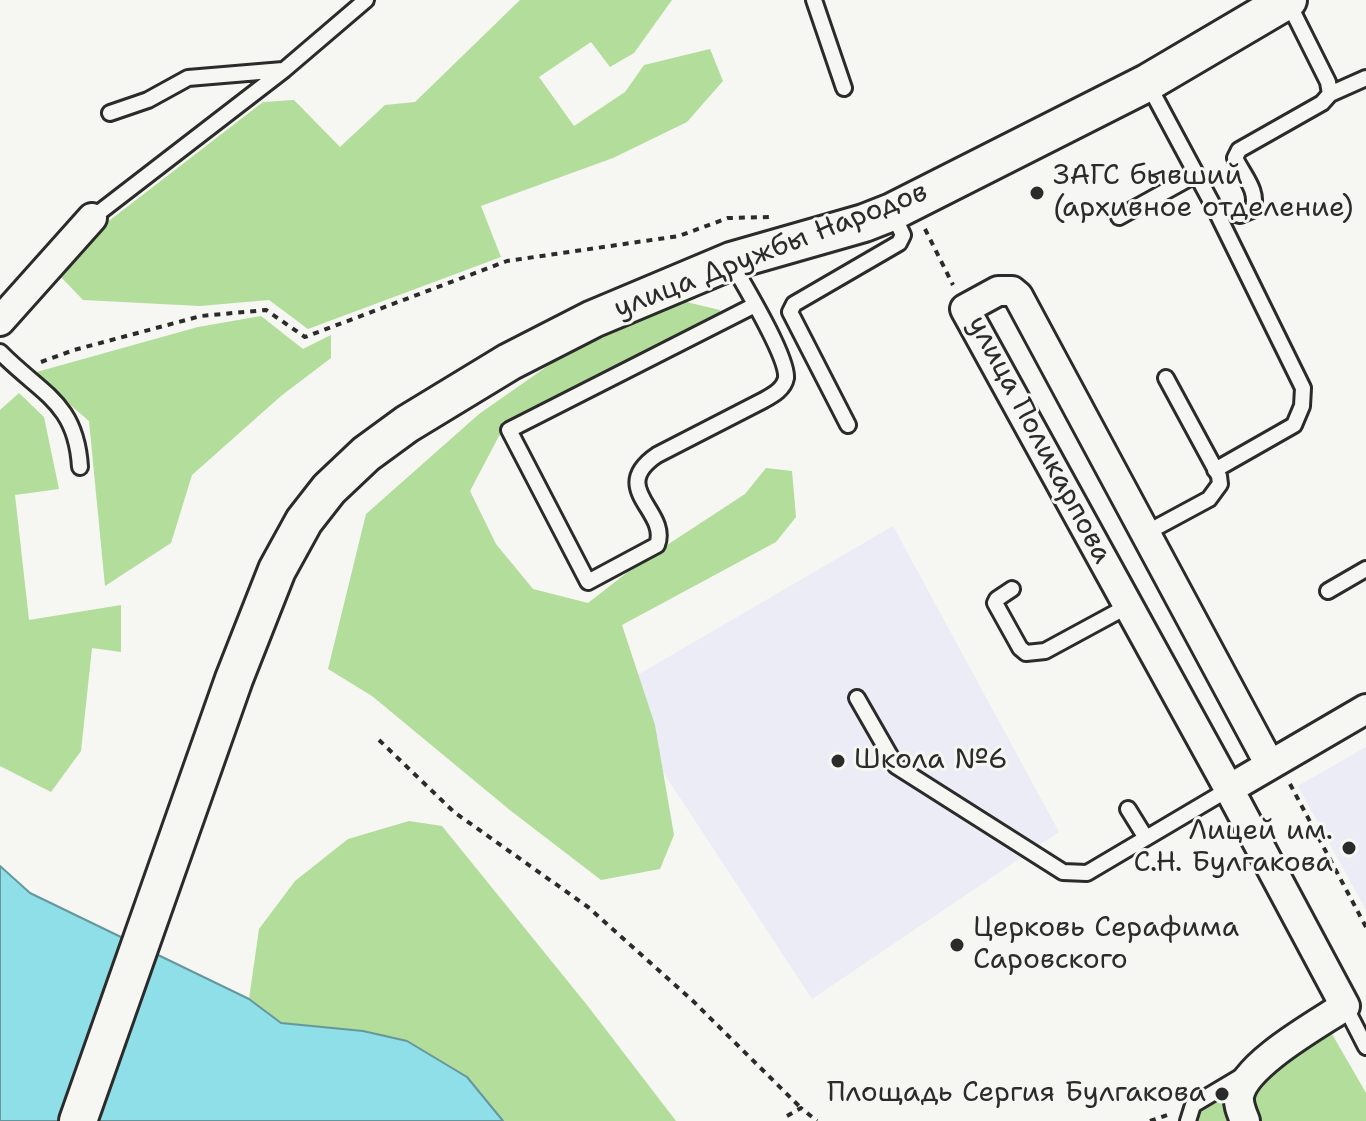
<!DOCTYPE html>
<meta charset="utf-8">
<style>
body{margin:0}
canvas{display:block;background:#f6f6f2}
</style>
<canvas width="1366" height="1121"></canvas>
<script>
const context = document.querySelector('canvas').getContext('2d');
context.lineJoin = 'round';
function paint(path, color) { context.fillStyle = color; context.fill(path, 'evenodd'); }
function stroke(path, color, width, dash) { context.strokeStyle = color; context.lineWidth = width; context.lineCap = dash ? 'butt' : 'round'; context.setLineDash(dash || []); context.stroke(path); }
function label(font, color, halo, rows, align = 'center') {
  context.font = font + ' "Shantell Sans",sans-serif'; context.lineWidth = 6; context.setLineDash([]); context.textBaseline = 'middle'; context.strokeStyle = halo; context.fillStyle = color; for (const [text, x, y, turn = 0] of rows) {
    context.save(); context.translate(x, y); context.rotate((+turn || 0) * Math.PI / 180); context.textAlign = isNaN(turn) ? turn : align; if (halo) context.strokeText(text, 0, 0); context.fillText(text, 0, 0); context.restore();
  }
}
const built = new Path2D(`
 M893,526L1059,832L812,999L610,691Z
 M1366,747V910L1298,786Z`);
const green = new Path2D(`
 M520,0H672L634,53L610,67L591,42L539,77L574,126L625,92L644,65L710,49L723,81L687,122L613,158L481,206L501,257L308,329L269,300L200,306L83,300L59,275L101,227L263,102L294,100L340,147L385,105L415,102Z
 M682,301L720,310L719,316L518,420L499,436L470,491L496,544L533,589L588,603L638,564L745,494L766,468L792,471L796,517L776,542L622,625L655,725L674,835L660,869L601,880L511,811L372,696L328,669L366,514L479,414L559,358Z
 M261,316L303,349L331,335V358L281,396L192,475L171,543L105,586L89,421L33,373L198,327Z
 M19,393L44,417L59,489L15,495L29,620L121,605V652L92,648L81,751L51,792L0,766V410Z
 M409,821L442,826L587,1005L676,1121H503L467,1077L407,1041L363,1031L281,1023L249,999L259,929L295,881L348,839Z
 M1332,1034L1366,1093V1121H1179Z`);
const water = new Path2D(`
 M0,866L30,893L249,999L281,1023L363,1031L407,1041L467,1077L503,1121H0Z`);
const path = new Path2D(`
 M925,229L953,285
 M41,362L74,350L201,316L266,310L305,337L507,261L679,236L728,218L770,217
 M379,740L454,812L588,907L693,1001L801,1108
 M1290,784L1366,927
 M787,1116L801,1108L817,1121
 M1150,1121L1170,1114`);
const service = new Path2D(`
 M814,0L844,88
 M1148,84L1215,209L1303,388L1302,406L1294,425L1215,470
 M1330,94L1366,78
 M110,113L148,100L188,78L283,70
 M1215,209L1240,215L1252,210C1260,192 1243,175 1235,158L1239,150L1322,103L1330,94L1328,82L1288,2
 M1119,217L1195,175
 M92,218L284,70L366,0
 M731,262C743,283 788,357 786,378C784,389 773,395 764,400L657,455C607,489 670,511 657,545L588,582L509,430L755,305
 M0,352C41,394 76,402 80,467
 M848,425L790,312L794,304L899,243L903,235L892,212
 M1146,533L1209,499L1220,484L1219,476L1166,378
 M1012,589L997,599L995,603L1020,648L1026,653L1045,651L1128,606
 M1328,591L1366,569
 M857,698L896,766L1063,872L1087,873L1229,789
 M1128,809L1146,838
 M1345,1006L1366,1047
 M1188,1121L1193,1105L1245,1074`);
const minor = new Path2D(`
 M0,321L92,218
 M1229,789L1366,709
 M1245,1121C1242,1113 1238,1105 1239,1096C1245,1064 1318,1024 1345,1006L1229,789L965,309L998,291H1012L1018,296L1270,765`);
const tertiary = new Path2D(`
 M78,1121L234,679L277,570L304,521L329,489L366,454L407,424L509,362L593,319L731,261L864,223L892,212L1147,83L1288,0`);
const markers = [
 [1037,193,8,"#2b2b2b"],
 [838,761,8,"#2b2b2b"],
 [1349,848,8,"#2b2b2b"],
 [957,945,8,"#2b2b2b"],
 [1222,1094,8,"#2b2b2b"]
];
const poiNames = [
 ["ЗАГС бывший",1053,177],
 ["(архивное отделение)",1053,209],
 ["Школа №6",854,761],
 ["Лицей им.",1333,832,"right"],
 ["С.Н. Булгакова",1333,864,"right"],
 ["Церковь Серафима",973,929],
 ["Саровского",973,961],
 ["Площадь Сергия Булгакова",1206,1094,"right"]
];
const streetNames = [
 ["улица Дружбы Народов",771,251,-21],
 ["улица Поликарпова",1039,440,62]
];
paint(built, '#ebecf5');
paint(green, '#b3dd9a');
paint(water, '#8edfe7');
stroke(water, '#66979c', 2);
stroke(service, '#2b2b2b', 20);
stroke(minor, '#2b2b2b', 34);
stroke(tertiary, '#2b2b2b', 42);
stroke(path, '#2b2b2b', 4, [6, 6]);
stroke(service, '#f6f6f2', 14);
stroke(minor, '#f6f6f2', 28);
stroke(tertiary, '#f6f6f2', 36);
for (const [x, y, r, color] of markers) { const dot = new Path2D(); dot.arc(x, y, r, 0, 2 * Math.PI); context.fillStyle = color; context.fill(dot); stroke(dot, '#f6f6f2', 3); }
label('28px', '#2b2b2b', '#f6f6f2', poiNames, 'left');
label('28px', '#2b2b2b', '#f6f6f2', streetNames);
</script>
